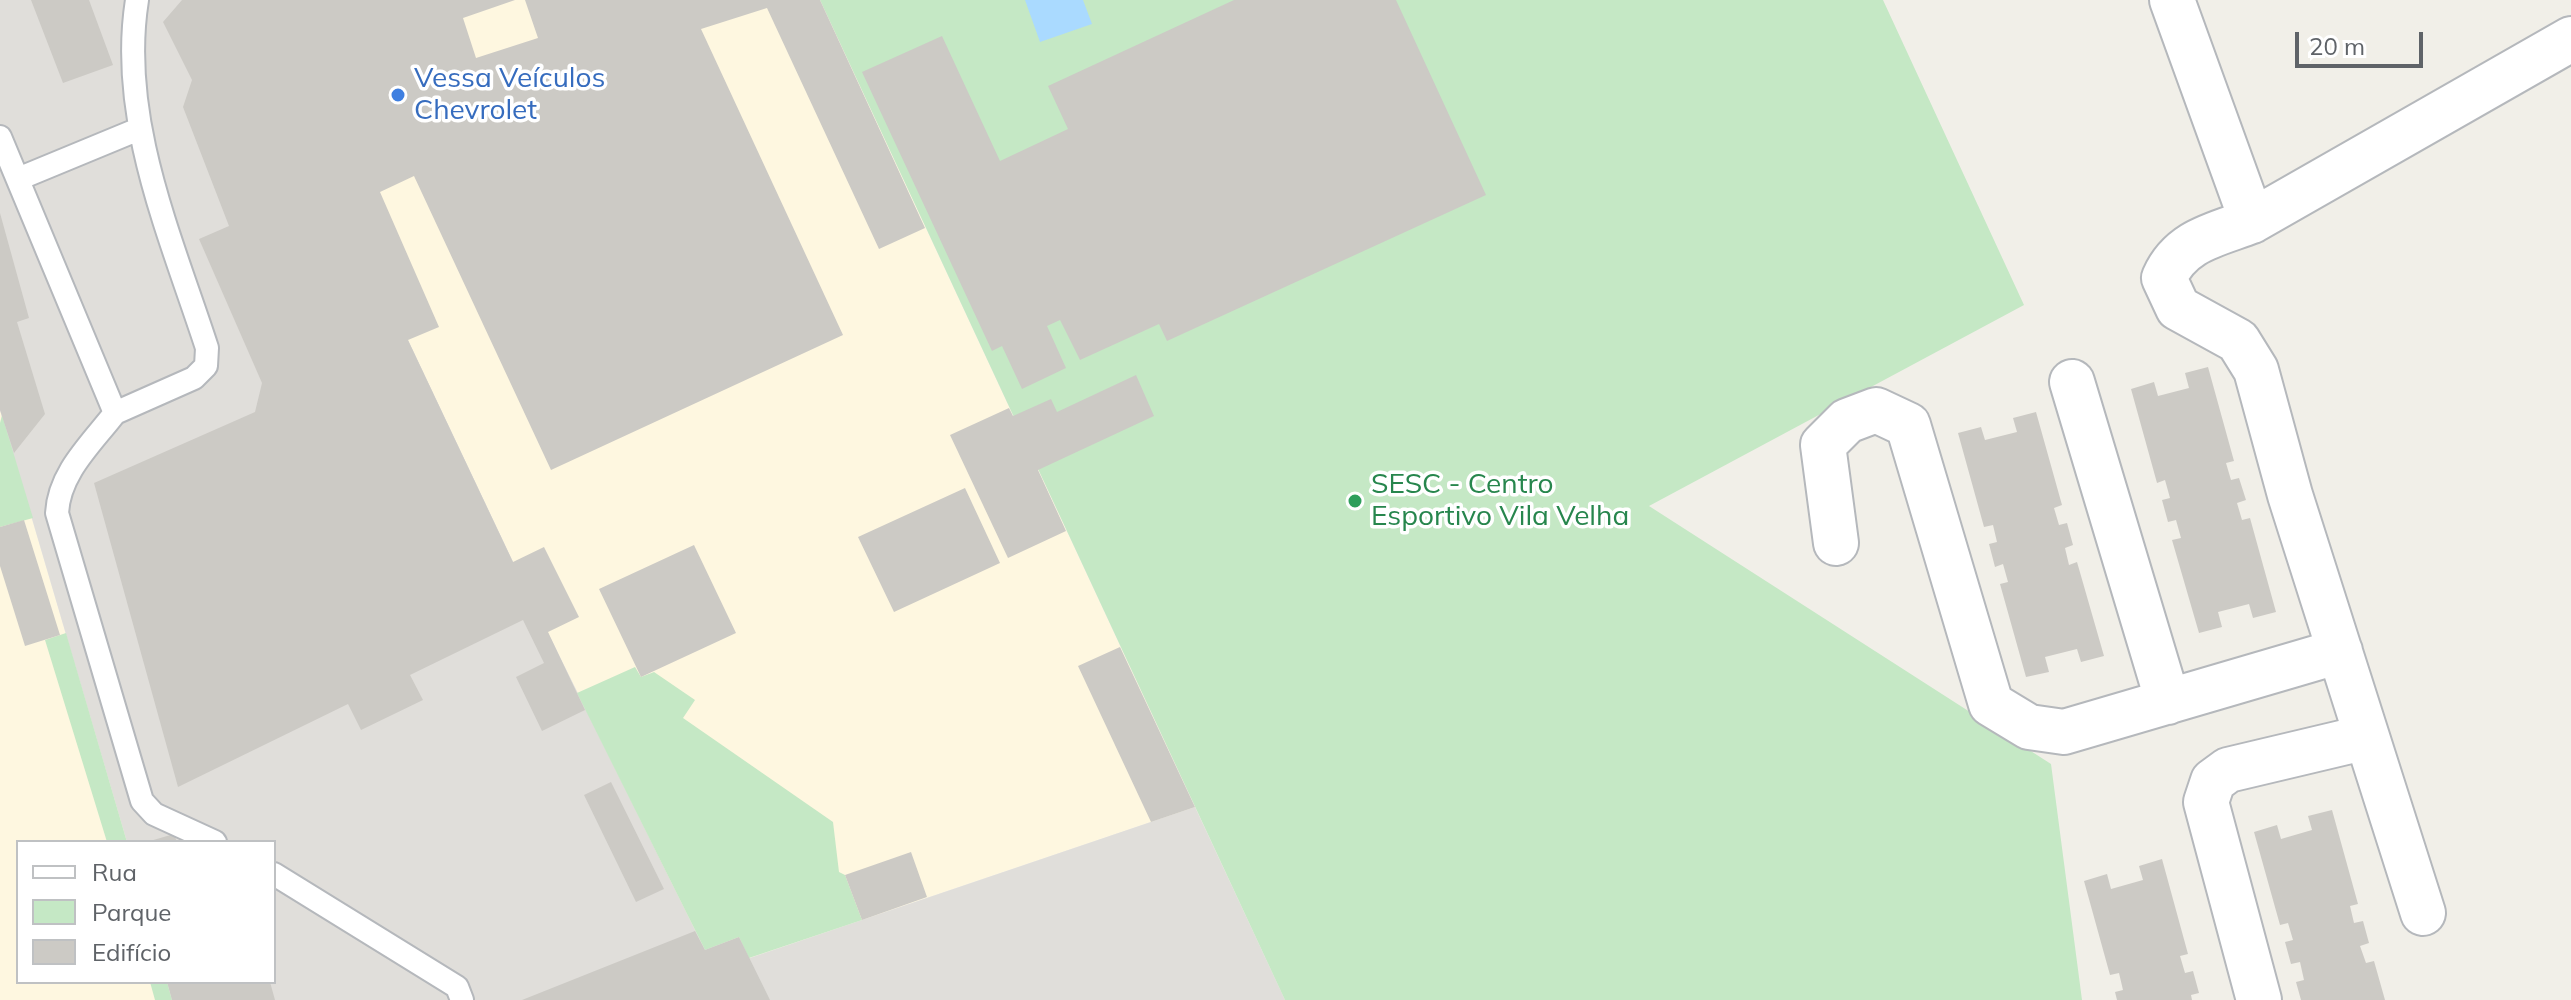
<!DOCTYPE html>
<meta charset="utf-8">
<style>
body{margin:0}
#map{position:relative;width:2571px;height:1000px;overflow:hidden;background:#f1efe8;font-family:Mulish,sans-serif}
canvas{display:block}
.legend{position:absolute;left:16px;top:840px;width:260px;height:144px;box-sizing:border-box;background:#fff;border:2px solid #bfc1c3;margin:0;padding:10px 14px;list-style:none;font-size:24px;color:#5f6368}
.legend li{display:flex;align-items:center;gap:16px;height:40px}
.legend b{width:40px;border:2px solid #bfc1c3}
.scale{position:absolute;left:2295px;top:32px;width:128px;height:36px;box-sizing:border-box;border:4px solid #5f6368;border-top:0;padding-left:10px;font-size:24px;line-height:28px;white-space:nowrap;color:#5f6368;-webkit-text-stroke:6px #fff;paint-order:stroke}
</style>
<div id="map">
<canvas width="2571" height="1000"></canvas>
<ul class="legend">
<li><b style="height:10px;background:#fff"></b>Rua</li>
<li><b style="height:22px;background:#c5e8c5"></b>Parque</li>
<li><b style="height:22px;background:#cccac5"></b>Edifício</li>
</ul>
<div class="scale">20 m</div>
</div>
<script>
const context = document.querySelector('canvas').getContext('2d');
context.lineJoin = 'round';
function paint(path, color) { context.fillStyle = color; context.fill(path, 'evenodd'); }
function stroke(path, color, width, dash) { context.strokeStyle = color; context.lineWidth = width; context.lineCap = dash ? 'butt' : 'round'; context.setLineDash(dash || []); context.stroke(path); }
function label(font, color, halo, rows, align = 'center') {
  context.font = font + ' Mulish,sans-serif'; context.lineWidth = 7; context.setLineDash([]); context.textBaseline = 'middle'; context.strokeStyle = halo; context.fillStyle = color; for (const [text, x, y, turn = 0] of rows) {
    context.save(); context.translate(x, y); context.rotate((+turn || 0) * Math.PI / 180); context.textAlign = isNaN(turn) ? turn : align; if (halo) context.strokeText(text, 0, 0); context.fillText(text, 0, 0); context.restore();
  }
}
const commercial = new Path2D(`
 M247,0H820L1195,807L749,958L695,931L513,562Z
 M0,410L127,842H18V982H167L172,1000H0Z`);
const industrial = new Path2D(`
 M0,0H247L513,562L705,950L739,937L750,958L1195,807L1285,1000H172L167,982H274V842H127L0,410Z`);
const green = new Path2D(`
 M820,0H1883L2024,305L1649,506L2051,764L2082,1000H1285Z
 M2,415L33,518L0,527V423Z
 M66,633L127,842H107L45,640Z
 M635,667L641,677L654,672L695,700L683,718L833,822L839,872L845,875L862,920L749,958L739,937L705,950L577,693Z
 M150,982H167L172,1000H155Z`);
const water = new Path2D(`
 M1025,0H1083L1092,24L1040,42Z`);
const building = new Path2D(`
 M31,0H89L113,65L63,83Z
 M182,0H515L463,18L476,58L538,38L525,0H820L925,228L879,249L767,8L701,29L843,335L551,470L414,176L380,192L439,327L408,340L513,562L544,547L579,617L548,632L585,710L542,731L516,677L544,663L523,620L410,675L423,700L361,730L348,704L178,787L94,483L255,412L262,383L199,239L229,226L183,107L192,80L163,22Z
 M1234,0H1396L1486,195L1167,341L1159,324L1080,360L1060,320L1047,326L1066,368L1022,389L1002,346L992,351L862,72L942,36L1000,161L1068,129L1048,86Z
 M0,213L29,318L17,322L45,414L14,453L0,410Z
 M2208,367L2234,461L2226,463L2231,480L2239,478L2246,500L2237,503L2242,520L2250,518L2276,612L2253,618L2249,604L2218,612L2222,627L2199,633L2172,540L2181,538L2176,520L2168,522L2162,500L2170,498L2165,480L2157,483L2131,389L2154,382L2158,396L2189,388L2185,373Z
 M1136,375L1154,416L1038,470L1066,531L1008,558L950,435L1009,408L1013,416L1051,399L1057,412Z
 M2036,412L2062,505L2054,508L2059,525L2067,523L2073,545L2065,548L2069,565L2077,562L2104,656L2081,662L2077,649L2045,657L2049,672L2026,677L2000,584L2008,582L2003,564L1995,567L1989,544L1997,542L1993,525L1984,527L1958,433L1981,427L1985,440L2017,432L2013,418Z
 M965,488L1000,563L894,612L858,537Z
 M24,520L60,635L25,646L0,566V527Z
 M694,545L736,633L641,677L599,589Z
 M1120,647L1195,807L1151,822L1078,666Z
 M611,782L664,889L636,902L584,795Z
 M2332,810L2358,904L2350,906L2354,923L2363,921L2369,943L2360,946L2366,963L2374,961L2385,1000H2301L2296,982L2304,980L2300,962L2291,964L2285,942L2293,940L2288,923L2280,925L2254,832L2277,825L2281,839L2312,830L2308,816Z
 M174,834L177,842H150V841Z
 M911,852L927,897L862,920L845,875Z
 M2162,859L2188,954L2180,956L2185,973L2193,971L2199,993L2191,995L2192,1000H2117L2115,992L2123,990L2119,973L2110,975L2084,881L2107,874L2111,889L2143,880L2139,866Z
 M695,931L705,950L739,937L770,1000H522Z
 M167,982H270L275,1000H172Z`);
const lane = new Path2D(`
 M0,137L115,413L194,378L206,366L207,348C171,237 118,119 137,0
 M18,179L139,129
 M115,413C91,444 59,473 57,513L142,801L154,814L215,842
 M274,874L457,987L462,1000`);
const street = new Path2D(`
 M2172,0L2252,221
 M2072,382L2168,702
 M1836,543L1823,445L1847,421L1876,410L1908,425L1991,704L2029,727L2064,732L2340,651
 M2423,913L2290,495L2256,370L2238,341L2178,308L2164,278C2181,240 2215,235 2252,221L2571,39
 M2259,1000L2206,802L2213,781L2228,770L2367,737`);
const markers = [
 [398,95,8,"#3f7fe0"],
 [1355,501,8,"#2e9e5b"]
];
const shopNames = [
 ["Vessa Veículos",414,79],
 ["Chevrolet",414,111]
];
const leisureNames = [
 ["SESC - Centro",1371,485],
 ["Esportivo Vila Velha",1371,517]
];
paint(commercial, '#fef7e0');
paint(industrial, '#e0deda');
paint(green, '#c5e8c5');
paint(water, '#aadaff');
paint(building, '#cccac5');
stroke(lane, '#b5b8bc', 26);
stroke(street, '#b5b8bc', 48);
stroke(lane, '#fff', 22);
stroke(street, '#fff', 44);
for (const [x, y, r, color] of markers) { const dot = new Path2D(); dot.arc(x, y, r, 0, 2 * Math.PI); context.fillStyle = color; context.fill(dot); stroke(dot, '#fff', 3); }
label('28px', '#366cbe', '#fff', shopNames, 'left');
label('28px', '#27864d', '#fff', leisureNames, 'left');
</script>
